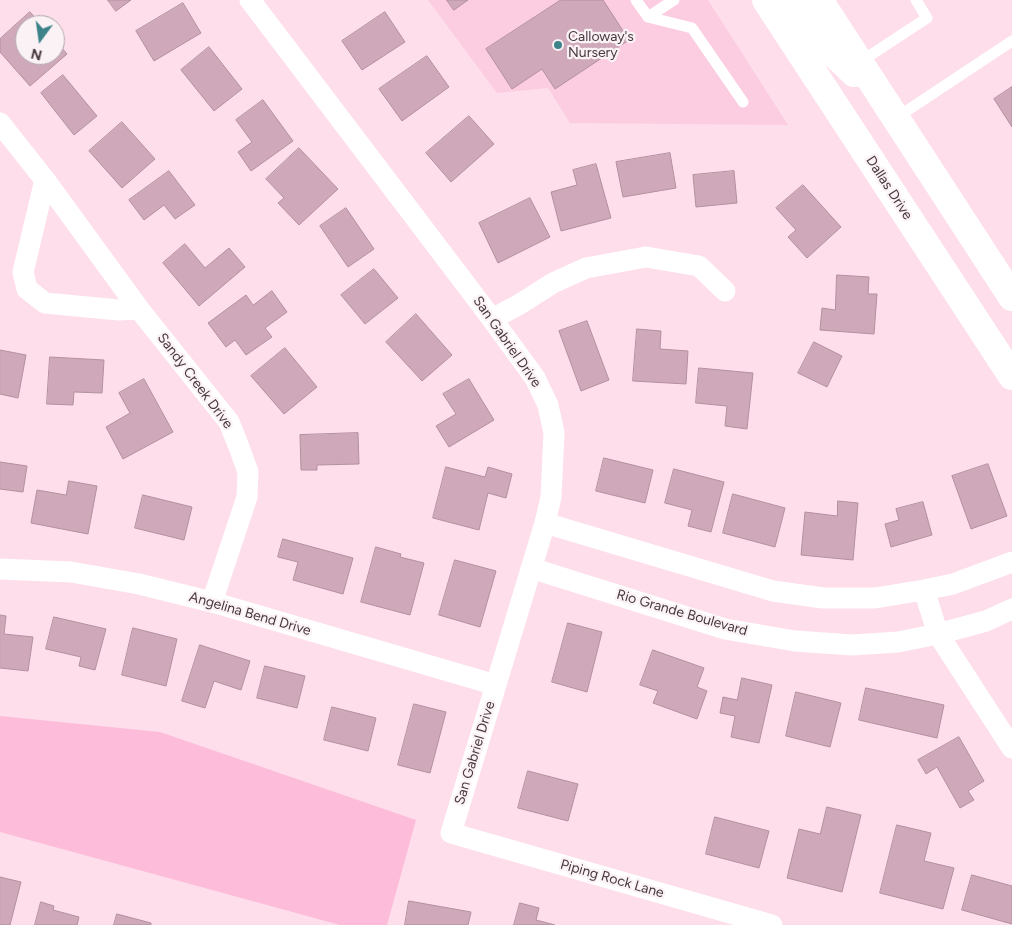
<!DOCTYPE html>
<style>
body{margin:0}
#map{position:relative;width:1012px;height:925px;overflow:hidden;background:#fedeeb;font-family:Figtree,sans-serif}
canvas{display:block}
.north{position:absolute;left:15px;top:15px;width:50px;height:50px;box-sizing:border-box;background:#fbf2f6;border:1px solid #b3a8ac;border-radius:50%;rotate:194deg;font-size:14px;font-weight:700;line-height:20px;text-align:center;color:#47383e}
.north::after{content:'';display:block;margin:auto;width:18px;height:22px;background:#3c8489;clip-path:polygon(50% 0,100% 100%,50% 72%,0 100%)}
</style>
<div id="map">
<canvas width="1012" height="925"></canvas>
<div class="north">N</div>
</div>
<script>
const context = document.querySelector('canvas').getContext('2d');
context.lineJoin = 'round';
function paint(path, color) { context.fillStyle = color; context.fill(path, 'evenodd'); }
function stroke(path, color, width, dash) { context.strokeStyle = color; context.lineWidth = width; context.lineCap = dash ? 'butt' : 'round'; context.setLineDash(dash || []); context.stroke(path); }
function label(font, color, halo, rows, align = 'center') {
  context.font = font + ' Figtree,sans-serif'; context.lineWidth = 4.5; context.setLineDash([]); context.textBaseline = 'middle'; context.strokeStyle = halo; context.fillStyle = color; for (const [text, x, y, turn = 0] of rows) {
    context.save(); context.translate(x, y); context.rotate((+turn || 0) * Math.PI / 180); context.textAlign = isNaN(turn) ? turn : align; if (halo) context.strokeText(text, 0, 0); context.fillText(text, 0, 0); context.restore();
  }
}
const built = new Path2D(`
 M428,0H708L788,125L570,123L548,88L497,93Z`);
const green = new Path2D(`
 M0,716L160,732L416,820L387,925H340L0,832Z`);
const building = new Path2D(`
 M108,0H131L116,11Z
 M447,0H468L454,10Z
 M561,0H603L629,40L555,89L542,69L512,89L486,49Z
 M183,3L201,33L154,61L136,31Z
 M30,12L42,25H25V55H55V40L67,54L30,86L0,52V39Z
 M385,12L405,42L362,70L342,41Z
 M209,47L242,89L214,111L181,70Z
 M427,56L449,87L402,121L379,89Z
 M63,75L97,116L74,135L41,93Z
 M1012,87V127L994,99Z
 M263,100L293,141L251,171L238,152L252,142L236,120Z
 M469,116L494,144L451,182L426,153Z
 M122,122L155,159L122,188L89,151Z
 M299,148L338,189L299,225L278,203L284,198L266,179Z
 M670,153L676,188L623,197L616,162Z
 M596,164L611,218L561,231L551,192L577,185L573,170Z
 M169,171L195,205L175,219L164,205L144,220L129,200Z
 M734,171L737,203L696,207L693,175Z
 M803,185L841,227L807,258L788,237L796,230L776,208Z
 M530,198L550,237L498,263L479,223Z
 M346,208L374,249L348,267L320,226Z
 M185,244L205,268L229,248L245,267L199,306L163,263Z
 M374,269L398,298L365,324L341,295Z
 M837,275L869,277L868,294H877L874,334L820,330L822,308L835,310Z
 M272,291L287,312L265,328L272,337L246,355L235,340L226,347L208,323L246,295L253,305Z
 M416,314L452,355L422,381L386,342Z
 M587,321L609,380L581,391L559,331Z
 M637,329L661,331L660,349L688,351L686,384L633,381Z
 M814,342L842,356L827,387L798,373Z
 M285,348L317,387L284,414L251,376Z
 M0,350L26,355L18,398L0,394Z
 M50,357L104,360L102,393L74,392L73,405L47,404Z
 M699,368L753,373L747,429L725,426L727,406L696,403Z
 M144,379L173,432L123,459L106,427L130,413L119,393Z
 M469,379L494,420L449,447L436,426L456,414L443,394Z
 M358,433L359,464L317,465V470H301L300,435Z
 M604,458L653,470L645,503L596,491Z
 M0,462L27,466L23,492L0,489Z
 M988,464L1007,516L971,529L952,476Z
 M446,467L485,477L488,467L512,474L506,498L488,493L479,530L433,518Z
 M674,469L724,482L711,532L688,526L692,510L665,503Z
 M69,481L97,486L88,534L31,523L37,490L66,495Z
 M733,494L785,508L775,547L723,533Z
 M143,495L192,507L184,540L135,528Z
 M838,501L858,503L853,560L801,555L805,512L837,516Z
 M923,502L932,535L891,547L885,524L899,520L896,509Z
 M283,539L353,558L343,594L293,580L298,562L278,557Z
 M376,547L401,554L400,557L424,563L410,615L361,602Z
 M455,560L496,571L480,627L439,615Z
 M0,615L6,616L4,634L33,637L28,671L0,668Z
 M54,617L106,629L95,670L79,666L81,657L46,649Z
 M568,623L602,632L587,692L552,682Z
 M133,628L177,639L166,686L122,675Z
 M200,645L250,661L241,690L214,681L205,708L182,701Z
 M653,650L704,668L697,687L707,691L697,719L653,703L658,691L640,685Z
 M265,666L305,676L297,708L257,698Z
 M742,678L772,685L759,743L731,737L735,716L720,713L723,697L737,700Z
 M866,688L944,705L937,738L859,720Z
 M796,692L841,703L830,747L786,736Z
 M414,704L446,712L430,773L398,765Z
 M332,707L376,718L368,751L324,740Z
 M959,737L984,781L968,791L974,800L960,808L937,767L926,774L918,760Z
 M528,771L578,784L568,821L518,808Z
 M827,807L861,815L842,892L787,878L799,829L820,834Z
 M715,817L769,831L759,868L706,854Z
 M897,825L931,833L924,861L954,868L943,909L880,893Z
 M972,875L1012,886V924L962,910Z
 M0,877L21,882L10,925H0Z
 M409,901L471,912L468,925H405Z
 M41,902L54,906L53,910L79,917L77,925H35Z
 M520,903L539,908L536,920L555,925H514Z
 M117,914L151,923V925H114Z`);
const lane = new Path2D(`
 M636,0L648,17L692,28L743,102
 M648,17L674,0
 M860,62L927,18L916,0
 M896,118L1012,41`);
const street = new Path2D(`
 M250,0L492,319L535,378L548,405L554,433L551,497L545,523L451,833L772,925
 M0,123L45,180L139,309L229,422L239,447L248,472L247,497L212,602
 M45,180L23,272L27,289L45,303L119,310L139,309
 M492,319L520,304L553,283L586,268L646,257L699,266L725,291
 M545,523L773,591L823,598H875L924,590L953,584L1012,562
 M531,568L725,629L795,641L852,645L898,642L938,634L986,621L1012,609
 M0,569L71,572L139,584L212,602L496,685
 M924,590L938,634L1012,748`);
const primary = new Path2D(`
 M766,0L1012,376
 M795,0L827,47L854,73
 M819,0L1012,297`);
const markers = [
 [558,45,5,"#3c8489"]
];
const poiNames = [
 ["Calloway's",568,37],
 ["Nursery",568,53]
];
const streetNames = [
 ["Dallas Drive",889,188,57],
 ["San Gabriel Drive",507,342,55],
 ["Sandy Creek Drive",195,381,53],
 ["Rio Grande Boulevard",682,613,16],
 ["Angelina Bend Drive",250,614,16],
 ["San Gabriel Drive",475,753,-73],
 ["Piping Rock Lane",612,879,16]
];
paint(built, '#fccde1');
paint(green, '#fdbcd9');
paint(building, '#cfa9b9');
stroke(building, '#b48f9f', 1);
stroke(lane, '#fff', 11);
stroke(street, '#fff', 21);
stroke(primary, '#fff', 28);
for (const [x, y, r, color] of markers) { const dot = new Path2D(); dot.arc(x, y, r, 0, 2 * Math.PI); context.fillStyle = color; context.fill(dot); stroke(dot, '#fbf2f6', 2); }
label('14px', '#47383e', '#fbf2f6', poiNames, 'left');
label('14px', '#47383e', '#fbf2f6', streetNames);
</script>
